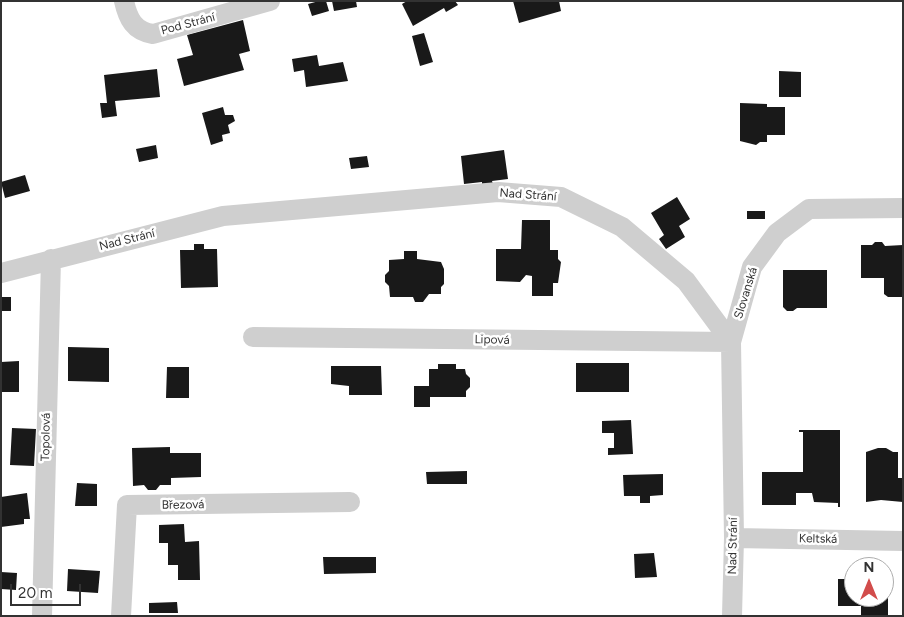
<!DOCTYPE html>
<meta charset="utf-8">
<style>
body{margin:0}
#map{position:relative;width:904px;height:617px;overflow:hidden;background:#fff;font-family:Figtree,sans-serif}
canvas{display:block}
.frame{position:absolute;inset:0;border:2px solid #323232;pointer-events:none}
.north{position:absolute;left:844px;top:557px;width:50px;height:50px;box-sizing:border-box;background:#fff;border:1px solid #adadad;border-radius:50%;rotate:0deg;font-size:14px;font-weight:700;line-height:20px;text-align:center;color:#323232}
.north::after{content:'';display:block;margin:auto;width:18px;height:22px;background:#d24c4b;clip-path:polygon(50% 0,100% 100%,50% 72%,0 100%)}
.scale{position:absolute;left:10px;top:584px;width:71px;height:22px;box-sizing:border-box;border:2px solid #323232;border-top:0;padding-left:6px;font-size:15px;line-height:18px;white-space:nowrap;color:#323232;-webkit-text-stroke:4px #fff;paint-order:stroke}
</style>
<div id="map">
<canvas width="904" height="617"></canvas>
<div class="frame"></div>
<div class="north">N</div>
<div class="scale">20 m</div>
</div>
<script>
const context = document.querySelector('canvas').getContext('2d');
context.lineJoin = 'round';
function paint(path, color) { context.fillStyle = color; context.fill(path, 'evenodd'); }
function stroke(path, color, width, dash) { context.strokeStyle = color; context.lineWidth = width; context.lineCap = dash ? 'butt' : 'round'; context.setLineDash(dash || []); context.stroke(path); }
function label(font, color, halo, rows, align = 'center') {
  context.font = font + ' Figtree,sans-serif'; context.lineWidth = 5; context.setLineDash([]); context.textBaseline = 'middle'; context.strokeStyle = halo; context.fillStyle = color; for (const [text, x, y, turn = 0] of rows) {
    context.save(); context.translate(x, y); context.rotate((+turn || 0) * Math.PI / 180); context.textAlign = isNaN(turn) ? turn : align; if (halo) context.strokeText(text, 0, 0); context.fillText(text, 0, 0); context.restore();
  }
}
const building = new Path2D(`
 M319,1H326L329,11L312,16L308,4Z
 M332,1H356L357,7L334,11Z
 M407,1H455L458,5L446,12L444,8L413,26L402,4Z
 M513,1H559L561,11L519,23Z
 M243,20L250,51L239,54L244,70L184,86L177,59L193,55L187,35Z
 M424,33L433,62L420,66L412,36Z
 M317,55L319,66L343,62L348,81L306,87L304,70L294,72L292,59Z
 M157,69L160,97L115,101L117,116L102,118L100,103H107L104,75Z
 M779,71L801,72V97H779Z
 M740,103L767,104V107H785V135H767V142H760L756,145L740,141Z
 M223,107L225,115H233L235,121L228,125L230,133L222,135L223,141L211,145L202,113Z
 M156,145L158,158L139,162L136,149Z
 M504,150L508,179L492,181L493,184L482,185V182L464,184L461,156Z
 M367,156L369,167L351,169L349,158Z
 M25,175L30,191L5,198L1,182Z
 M677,197L690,219L679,226L685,237L666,249L659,239L664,235L651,213Z
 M747,211H765V219H747Z
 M522,220H550V250H558V259L561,262L558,283H553V296H532V276L526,275L520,282L496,281V249H521Z
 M875,242H882L885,246L903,245V297H888L884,294V278H861V245H872Z
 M194,244H204V249H217L218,287L181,288L180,250H194Z
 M404,251H417V259L441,262L444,269V284L441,287V294H429L423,302H415L413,297H390L389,286L385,282V275L389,271V260L404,259Z
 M783,270H827V308H797L793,311H787L783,307Z
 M1,297H11V311H1Z
 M68,347L109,348V382L68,381Z
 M19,361V392H1V362Z
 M576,363H629V392H576Z
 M438,364H456V369H465L466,374L470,378V387L466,391V397H430V407H414V386H429V369H438Z
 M331,366H381L382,395H349V386L331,384Z
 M167,367H189V398H166Z
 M631,420L633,454L608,455V448H614V433H602V421Z
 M12,428L36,429L34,466L10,465Z
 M799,430H840V507H838V503L814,502L812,493H796V505H762V472H803V432H799Z
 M170,447V453H201V477L171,478V485H160L156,490H148L144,485L133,486L132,448Z
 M878,448H886L893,452H898V478H903V502L881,500L866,502V452Z
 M467,471V484H427L426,472Z
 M663,474V495L650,496V503H640V496H624L623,475Z
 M77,483L97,484V506H75Z
 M27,493L30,519H24V524L1,527V497Z
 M184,524L185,542L199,541L200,580H178V565H168V543H159V525Z
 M654,553L657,577L635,578L634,554Z
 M323,557H376V573L324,574Z
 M68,569L100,571L98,593L67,591Z
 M1,572L17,573L16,590L1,589Z
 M838,579H854V597H884V579H888V616H861V606H838Z
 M177,602L178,613H149V603Z`);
const minor = new Path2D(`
 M124,1C128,19 134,31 153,34L270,1
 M1,273L223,216L498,192L561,197L622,227L686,281L731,342L734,538L732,616
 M253,337L731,342L752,267L777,233L809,209L903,208
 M734,538L903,541
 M42,616L51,259
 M121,616L127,505L350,502`);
const streetNames = [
 ["Pod Strání",188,24,-15],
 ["Nad Strání",528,195,4],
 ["Nad Strání",127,240,-14],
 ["Slovanská",746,293,-73],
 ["Lipová",492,340,1],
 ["Topolová",46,437,-89],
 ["Březová",183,505,-1],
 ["Keltská",818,539,1],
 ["Nad Strání",733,546,-89]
];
paint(building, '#191919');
stroke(minor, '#cfcfcf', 20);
label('12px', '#323232', '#fff', streetNames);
</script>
